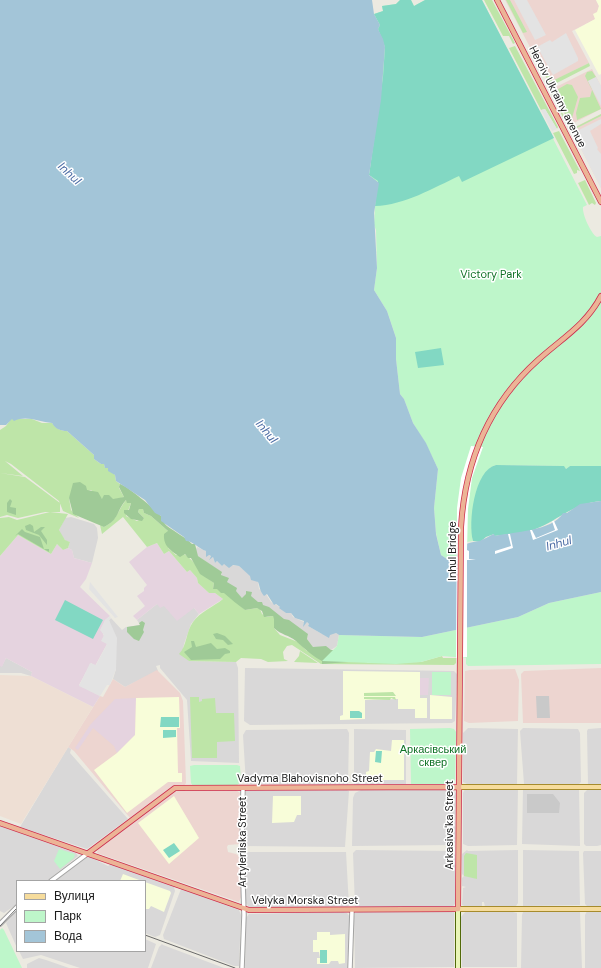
<!DOCTYPE html>
<meta charset="utf-8">
<style>
body{margin:0}
#map{position:relative;width:601px;height:968px;overflow:hidden;background:#eceae1;font-family:"DM Sans",sans-serif}
canvas{display:block}
.legend{position:absolute;left:16px;top:880px;width:130px;height:72px;box-sizing:border-box;background:#fff;border:1px solid #a4a4a4;margin:0;padding:5px 7px;list-style:none;font-size:12px;color:#1b1b1b}
.legend li{display:flex;align-items:center;gap:8px;height:20px}
.legend b{width:20px;border:1px solid #a4a4a4}
</style>
<div id="map">
<canvas width="601" height="968"></canvas>
<ul class="legend">
<li><b style="height:5px;background:#f6dc9c"></b>Вулиця</li>
<li><b style="height:11px;background:#bef6ca"></b>Парк</li>
<li><b style="height:11px;background:#a3c5d8"></b>Вода</li>
</ul>
</div>
<script>
const context = document.querySelector('canvas').getContext('2d');
context.lineJoin = 'round';
function paint(path, color) { context.fillStyle = color; context.fill(path, 'evenodd'); }
function stroke(path, color, width, dash) { context.strokeStyle = color; context.lineWidth = width; context.lineCap = dash ? 'butt' : 'round'; context.setLineDash(dash || []); context.stroke(path); }
function label(font, color, halo, rows, align = 'center') {
  context.font = font + ' "DM Sans",sans-serif'; context.lineWidth = 3; context.setLineDash([]); context.textBaseline = 'middle'; context.strokeStyle = halo; context.fillStyle = color; for (const [text, x, y, turn = 0] of rows) {
    context.save(); context.translate(x, y); context.rotate((+turn || 0) * Math.PI / 180); context.textAlign = isNaN(turn) ? turn : align; if (halo) context.strokeText(text, 0, 0); context.fillText(text, 0, 0); context.restore();
  }
}
const residential = new Path2D(`
 M71,517L94,524L97,528L98,538L92,563L74,558L72,550L68,548L70,542L66,541L60,534L59,530L65,518Z
 M197,547L206,551L208,552L206,554L211,556L209,559L213,557L215,563L217,561L222,566L223,564L239,566L258,582L259,589L266,594L271,602L280,607L286,613H291L293,617L304,622L303,626L307,622L309,624L308,626L322,634L336,633L339,635L337,646L331,650L313,647L307,639L308,635L243,599L221,576L222,573L194,553Z
 M157,604L194,608L199,614L191,624L184,644L183,649L189,661L236,662L238,668L239,763L191,761L187,700L160,668V665L156,666L158,671L125,687L113,679L116,669L109,620L111,618L122,630L126,627L140,625L137,620Z
 M6,658L32,672L31,676L21,673H0V666H2Z
 M245,668L454,671L457,674L455,721L452,723L250,725L244,721Z
 M468,728L518,729L517,784H467L463,782V733Z
 M523,728L578,729L580,733L581,782L578,785L524,784L520,731Z
 M601,728V785L588,784L587,731L588,729Z
 M347,729L349,733L348,785L246,784L243,735L246,730Z
 M354,729L406,730V784L354,785Z
 M68,747L71,749L70,753L128,819L87,849L20,827Z
 M451,789L456,793L455,842L453,845L352,846L353,798L355,793L361,790Z
 M465,789H518L517,845L468,846L463,844V793Z
 M523,789L579,790L580,846L522,844Z
 M347,790L349,791L345,847L244,846L246,791Z
 M587,790H601V845L597,846H586L584,844V793Z
 M0,826L76,853L78,856L47,881H17V904L4,913L0,911Z
 M356,850L453,851L455,855V904L452,907H355L353,853Z
 M467,850L468,851L518,850V903L516,906L485,907L484,902H482V907H467L462,905L463,888L466,887L462,886V878L464,876L462,874V854Z
 M523,850L579,851L580,905L523,906Z
 M584,851H601V906H587L585,904L583,853Z
 M246,852H346L349,906L343,908L249,907L246,903L244,856Z
 M90,857L108,866L111,864L174,887L175,891L160,935L155,937L145,933V881H55L86,858Z
 M181,889L239,910L241,915L239,966H234L164,939L163,935Z
 M17,910V948L6,923Z
 M466,911L513,912L517,913V967H462L461,917Z
 M526,911L580,912L582,968H521L522,915L523,912Z
 M587,911H601V968H585V915Z
 M343,912L347,913L350,917L347,968H245L246,918L249,914Z
 M358,912H454V967L355,968L354,918L355,913Z
 M145,939L156,944L148,968H80L41,955L23,959L19,951H145Z
 M162,944L163,945L224,968H151L159,947Z
 M39,958L46,960L69,968H27V964Z`);
const commercial = new Path2D(`
 M505,0H596L599,6L596,19L572,31L589,63L549,83Z
 M592,69L601,86V109L570,125L552,89Z
 M601,114V188L571,129Z
 M601,668V723H523L521,674L524,671Z
 M515,669L519,680L518,721L469,723L464,721L465,671L470,670Z
 M157,670L180,693L183,701L186,783L184,786L171,787L130,818L74,751L68,747L100,696L103,697L113,679L125,687Z
 M236,790L240,793V844L228,845L227,847L228,852L236,854L240,857L241,897L239,902L97,853L98,848L174,791Z`);
const industrial = new Path2D(`
 M18,535L51,554L57,544L63,550L68,548L72,550L74,558L92,563L86,579L80,587L110,616L105,620L102,631L107,644L95,666L91,663L79,685L100,696L93,707L31,676L32,672L6,658L2,667L0,666V556Z
 M157,543L164,554L169,551L187,572L190,570L197,578L198,583L209,593H215L223,599L199,614L194,608L177,621L164,606L160,608L157,604L137,620L133,616L145,606L137,596L144,591V588L147,585L129,562L147,547Z
 M420,678H429L428,695H420Z
 M136,698L135,735L117,753L114,746L93,728L78,750L75,748L90,725L115,699Z`);
const education = new Path2D(`
 M596,0H601V74L599,75L575,30L595,19L593,14L597,12L599,6Z
 M343,671L420,672V698H427V718H415V709H398V699L365,700V719L340,720V716L343,715Z
 M430,695L452,697V719H430Z
 M179,697L180,728H177L178,773H182V782H168L127,813L94,770L117,753L135,735L136,698Z
 M392,740H404V780H366V772L369,771L370,752H374L376,749L391,751Z
 M174,796L199,838L169,864L138,823Z
 M273,796H301V815H297L294,822L272,823Z
 M123,874L131,877L142,881H120Z
 M145,882L170,891L171,893L164,912L151,906L149,909H145Z
 M317,932H330V935L345,934V963L339,964L338,961H331L329,964H317V958H320L319,952H313V940H317Z`);
const religious = new Path2D(`
 M536,696H549L550,718H537Z
 M527,794H553L560,803L559,813H527Z`);
const military = new Path2D(`
 M0,675L31,676L93,707L21,824L0,816Z`);
const grass = new Path2D(`
 M484,0H492L515,43L513,44L509,36H503Z
 M506,0H510L527,32L523,33Z
 M515,46L558,127L557,129L545,109L541,110L509,48Z
 M535,48L552,81L589,63L590,66L551,86L532,51Z
 M592,71L596,77L588,81L601,109L577,120L576,113L580,98L590,97L592,90L585,76L587,72Z
 M567,84L572,85L578,97L572,118H567L553,92Z
 M552,92L568,124L566,123L552,96Z
 M601,114V116L573,130L572,129Z
 M559,131L580,171L577,170V173L574,174L553,133Z
 M585,180L596,203L595,205L592,203L589,205L578,183Z
 M11,419H32L42,423H52C56,429 61,431 67,431L94,455V459L101,464H104L105,468H108L115,475L116,481L120,484L119,488L124,497L118,499H102L91,490L71,496L69,498L71,510L79,518L63,511L59,501L11,464L5,461L23,476L0,473V430L6,426Z
 M0,473L25,477L60,503V512H45L18,518L7,515L0,517Z
 M126,500L131,503L126,516L137,521L144,518L138,512L139,509H143L144,513L151,516L168,531V548L176,555L184,554C195,560 201,575 214,583L213,589H217L221,586L245,610L257,608L260,609L262,614L267,617L273,616L275,619L274,628L280,635L298,642L307,651L370,663L421,662L442,656L443,658H456V663L454,665L321,664L292,645L287,646L283,652L284,659L288,661L268,662L261,659L241,658L236,662L189,661L179,654C187,646 186,631 193,622C200,612 213,607 223,599L215,593H209L198,583L197,578L190,570L187,572L169,551L164,554L157,543L147,547L123,517L102,534L100,525L104,527C117,521 118,510 126,500Z
 M50,512L68,514L59,530L65,540L70,542L68,548L63,550L57,544L51,554L18,535L0,556V518L9,517L17,520Z
 M300,651L318,663L294,662L299,656Z
 M393,692L396,696H364V693Z
 M190,697H199V702L202,701V699L215,698L216,713H234L235,741L217,742V758H192Z
 M364,697H395L396,700L391,698L390,700L364,699Z
 M466,853L477,855V879L464,876V856Z`);
const forest = new Path2D(`
 M80,482L86,486L87,490L98,492L102,499L104,495H109L113,499L124,497L119,487L120,484C126,485 156,510 161,516C164,519 163,523 167,526C175,532 185,537 192,544H195L198,556L222,572L221,575L229,578L227,582L237,588L236,591L242,598L246,594V591L252,592L251,596L258,602H262L263,605L269,607L284,619L289,620L308,634L307,639L313,647L326,646L331,650L454,654L322,664V661C312,656 304,648 296,641C289,635 281,635 274,628V619L273,616L264,617L262,611L257,608L245,610C238,605 231,599 224,593H221L217,589H213L214,583L200,574L191,558H188L185,554L180,557C172,551 163,547 164,534L168,531L151,516L144,513L143,509H139L138,512L144,518L142,521L131,519L124,513V510H129L131,503H127L126,500C116,511 120,519 104,527L73,514L69,498L73,483Z
 M10,499L12,501L10,507L16,508V515L7,512V503Z
 M30,524L33,526L34,532L41,527H45L41,531L47,540V545L39,535L26,530L25,526Z
 M22,529L25,532L40,537L44,549H49V552L18,534L15,536Z
 M142,621L145,623L143,630L144,632L139,641L134,639L127,632V627L140,625L139,623Z
 M217,633L225,636L233,644L228,645L223,640L216,639L213,634Z
 M191,641H194L196,647L211,643L217,649L225,648L230,651V653L225,654L220,659L191,660L184,652L192,647Z`);
const park = new Path2D(`
 M400,0H411L414,6L425,0H482L587,205L583,207C582,214 591,234 597,237L601,236V466H570L566,469L563,466L496,465C476,470 469,524 473,541L467,542L469,560L447,559L441,555L436,533L434,508L438,469L426,444L413,423L404,399L400,394L396,359V338L387,311L374,290L377,268L376,230L374,225L375,206L371,170L374,14L383,11L382,6L396,4Z
 M601,592V664L468,666L466,664V658L442,656L421,662L396,664L322,661L337,646L339,635L422,637L518,617L549,603Z
 M432,672H451V695H432Z
 M450,728L454,729L456,732L455,782L450,784H411L410,729Z
 M194,765H237L240,766L241,782L236,786H193L191,783L190,766Z
 M59,849L75,854L74,858L60,869L54,861Z
 M2,928L4,930L22,968H0V930Z`);
const pitch = new Path2D(`
 M400,0H411L414,6L425,0H482L554,138L462,182L459,176C433,188 405,205 375,206L378,181L369,175L383,77L385,47L378,29L380,25L374,14L383,11L382,6L396,4Z
 M441,348L444,365L418,368L415,352Z
 M496,465L564,466L566,469L570,466H601V501C570,504 558,522 530,531C518,535 506,534 494,536V534L486,537L480,542L473,541C468,523 474,470 496,465Z
 M65,600L103,620L93,639L55,620Z
 M350,711H359L362,713V718H350Z
 M161,717H179V727H160Z
 M163,730H176V737L163,738Z
 M376,751H382L381,763L375,762Z
 M174,843L180,851L169,858L163,850Z
 M320,950H327V963H320Z`);
const parking = new Path2D(`
 M514,0H527L546,35L535,40Z
 M566,33L578,58V61L553,75L538,48H535L550,40L552,42Z
 M596,77L601,86V106L588,81Z
 M545,109L557,129L552,131L541,110Z
 M601,119V124L590,131L598,148L597,149L601,154V188L573,133Z
 M90,582L118,617L115,618L89,589Z
 M110,616L111,618L109,620L117,638L116,669L110,685H107L100,696L79,686L90,663L96,665L107,644L101,641L104,635L100,630L105,620Z`);
const water = new Path2D(`
 M0,0H372L374,14L380,25L378,29L383,39L385,47L381,100L369,175L379,183L374,213L377,268L374,290L387,311L396,338V359L400,394L404,399L413,423L426,443L438,469L434,508L436,534L441,555L447,559L469,560L460,551V548C468,542 470,543 479,541C481,541 491,535 494,534L495,536C512,532 553,531 563,513H567L580,504L601,501V592L549,603L518,617L422,637L339,635L336,633L330,635L329,638L308,626L309,624L307,622L303,627L304,621L295,618L291,613H286L279,608L280,607L276,604L274,605L267,594L264,596C259,590 260,586 258,582L251,580L250,576L239,566L233,565L229,568L224,564L222,566L217,561L215,563L213,557L209,560L211,556L209,555L206,557V551C199,549 193,541 186,541L184,537L161,521V516L155,513L145,500L116,481L115,475L108,471V468H105L104,464H101L94,459V455L67,431C61,431 55,429 52,423C39,422 27,415 14,421L12,419L6,425H0Z`);
const pier = new Path2D(`
 M471,446L483,447L472,478L468,509L467,550L469,551V559L476,560H467V657L456,658L457,508L461,478Z
 M552,521H554L558,530L533,540L530,530H532L536,538L555,530Z
 M508,534H510L513,548L495,554V551L511,546Z`);
const tertiary = new Path2D(`
 M51,881L87,854
 M0,924L17,907
 M242,968L244,915L242,849L243,788
 M350,968L352,910`);
const secondary = new Path2D(`
 M458,968V909`);
const primary = new Path2D(`
 M459,787H601
 M458,909H601`);
const trunk = new Path2D(`
 M497,0L601,202
 M0,823L249,910L458,909L461,527C465,461 489,404 538,360C561,339 586,325 601,296
 M87,854L175,788L459,787`);
const tram = new Path2D(`
 M0,926L17,908
 M145,935L235,968`);
const streetNames = [
 ["Heroiv Ukrainy avenue",557,97,63],
 ["Inhul Bridge",453,551,-90],
 ["Vadyma Blahovisnoho Street",310,779],
 ["Arkasivs'ka Street",450,825,-90],
 ["Artyleriiska Street",243,842,-90],
 ["Velyka Morska Street",305,901]
];
const parkNames = [
 ["Victory Park",491,275],
 ["Аркасівський",433,750],
 ["сквер",433,763]
];
const waterNames = [
 ["Inhul",69,174,43],
 ["Inhul",266,432,50],
 ["Inhul",559,544,-15]
];
paint(residential, '#d9d8d8');
paint(commercial, '#edd5d0');
paint(industrial, '#e5d3df');
paint(education, '#f8fdd9');
paint(religious, '#c9c9c9');
paint(military, '#eedfd4');
paint(grass, '#bee5a8');
paint(forest, '#9fca97');
paint(park, '#bef6ca');
paint(pitch, '#82d8c3');
paint(parking, '#e3e3e3');
paint(water, '#a3c5d8');
paint(pier, '#fff');
stroke(tertiary, '#a2a2a2', 5.5);
stroke(secondary, '#526a0a', 6);
stroke(primary, '#8b7108', 6);
stroke(trunk, '#cc2c4d', 6);
stroke(tertiary, '#fff', 3.5);
stroke(secondary, '#e9f5b6', 4);
stroke(primary, '#f6dc9c', 4.5);
stroke(trunk, '#ecb496', 4.5);
stroke(tram, '#696969', 1);
label('11px', '#1b1b1b', '#fff', streetNames);
label('11px', '#107226', '#fff', parkNames);
label('italic 12px', '#4d6da5', '#fff', waterNames);
</script>
